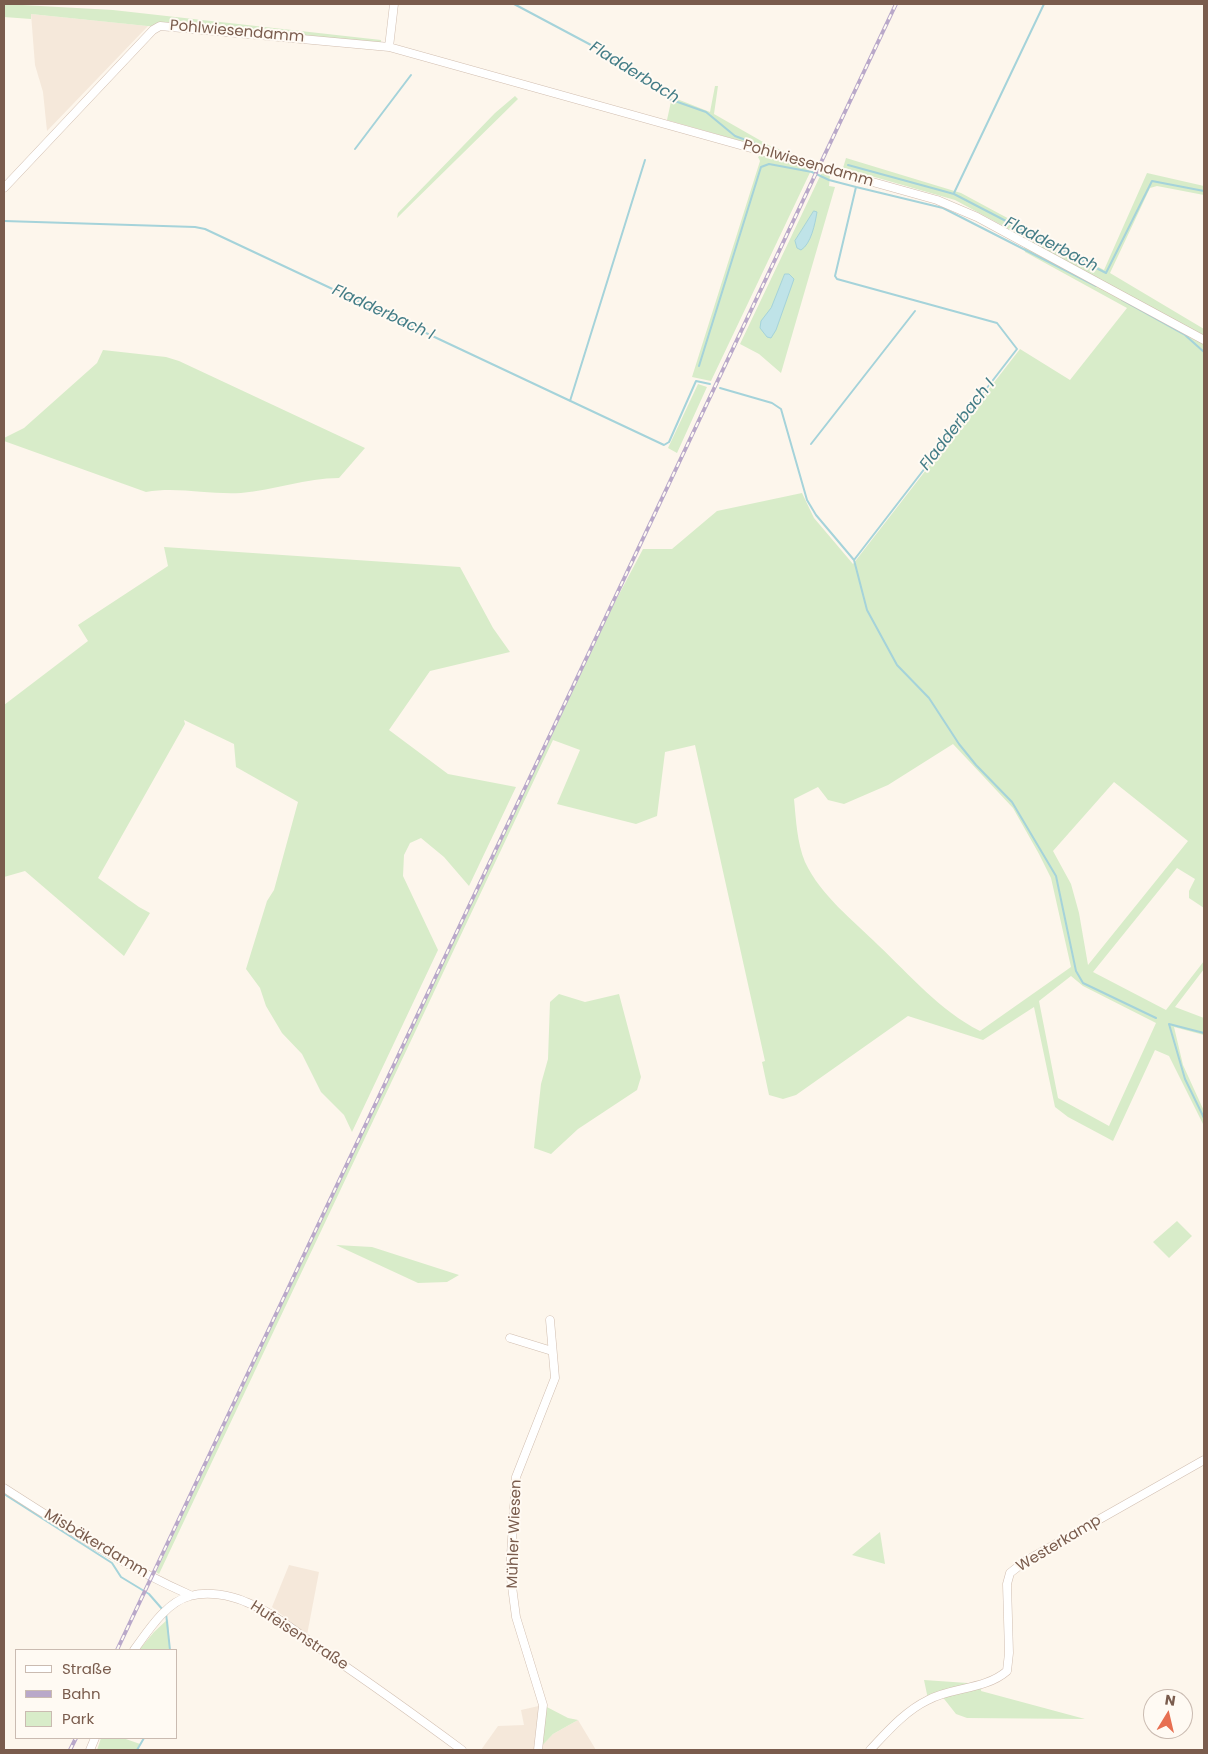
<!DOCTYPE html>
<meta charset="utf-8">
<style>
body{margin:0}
#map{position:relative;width:1208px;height:1754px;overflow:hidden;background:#fdf6ec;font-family:Poppins,sans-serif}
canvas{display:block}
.frame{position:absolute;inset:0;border:5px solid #7a5c4d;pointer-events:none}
.legend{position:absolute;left:15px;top:1649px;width:162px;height:90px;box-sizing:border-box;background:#fffaf3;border:1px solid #cabbb1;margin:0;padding:6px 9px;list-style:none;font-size:15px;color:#7a5c4d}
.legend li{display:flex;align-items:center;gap:10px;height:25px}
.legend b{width:25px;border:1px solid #cabbb1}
.north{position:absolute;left:1143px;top:1689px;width:50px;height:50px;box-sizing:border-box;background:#fffaf3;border:1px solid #cabbb1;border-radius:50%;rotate:9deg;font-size:14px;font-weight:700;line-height:20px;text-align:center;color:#7a5c4d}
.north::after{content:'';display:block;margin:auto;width:18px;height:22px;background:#e76f51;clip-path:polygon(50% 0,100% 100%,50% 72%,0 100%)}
</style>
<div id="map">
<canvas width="1208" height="1754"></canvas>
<div class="frame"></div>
<ul class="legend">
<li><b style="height:6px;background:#fff"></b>Straße</li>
<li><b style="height:6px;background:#b9a8c9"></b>Bahn</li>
<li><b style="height:14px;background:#d8ecc9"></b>Park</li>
</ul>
<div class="north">N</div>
</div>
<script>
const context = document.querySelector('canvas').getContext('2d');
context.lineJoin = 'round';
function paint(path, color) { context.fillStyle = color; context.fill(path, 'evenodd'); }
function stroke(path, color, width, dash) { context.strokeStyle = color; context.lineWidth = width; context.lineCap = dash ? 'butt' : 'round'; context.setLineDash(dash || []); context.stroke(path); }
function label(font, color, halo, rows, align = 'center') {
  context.font = font + ' Poppins,sans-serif'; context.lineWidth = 4; context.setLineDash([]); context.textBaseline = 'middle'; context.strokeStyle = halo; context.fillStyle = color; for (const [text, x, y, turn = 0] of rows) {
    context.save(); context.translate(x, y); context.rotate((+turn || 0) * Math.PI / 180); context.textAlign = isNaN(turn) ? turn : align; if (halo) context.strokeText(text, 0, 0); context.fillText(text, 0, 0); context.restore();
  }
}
const residential = new Path2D(`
 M31,14L148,26L47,131L43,92L35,65Z
 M289,1565L319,1572L307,1635L272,1607Z
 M543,1705L539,1748L553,1734L578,1720L596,1750H481L498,1726L524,1725L521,1710Z`);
const green = new Path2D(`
 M4,4L113,10L381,40L380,50L31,14V19L4,17Z
 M715,86H718L714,114L770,146L815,162L711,381L692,377L760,161L758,157L769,149L667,120L672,97L710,112Z
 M515,96L518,99L397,218L398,213L495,113Z
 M846,158L961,193L1104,270L1147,173L1204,186V195L1157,186L1150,188L1110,273L1204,329V908L1189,898V891L1195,879L1177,868L1093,972L1166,1010L1204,961V969L1175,1007L1204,1018V1035L1174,1027L1183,1065L1204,1111V1126L1169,1056L1155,1050L1113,1141L1068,1117L1055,1107L1034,1007L983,1040L908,1016L796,1095L783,1099L769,1095L762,1062L765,1061L695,745L665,752L657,816L636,824L557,804L580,750L553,740L159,1574L156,1572L607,617L643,549H672L717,511L802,493L814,518L853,564L1020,349L1070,380L1127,308L1025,252L1022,236L955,200L843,168ZM953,744L1013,808L1039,854L1051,878L1071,967L980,1031C939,1010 911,976 878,945C853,920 821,896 805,862C797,843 796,820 794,799L818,787L828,800L844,804L888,785ZM1114,782L1188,841L1088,965L1079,913L1071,884L1053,851ZM1071,976L1083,986L1156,1023L1109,1126L1058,1098L1039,1001Z
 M822,172L830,176L829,186L835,187L781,373L759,354L740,344Z
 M103,350L166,357L179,361L365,448L339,478C306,478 274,490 241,493C209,495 177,486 146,492L4,441V438L24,428L97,363Z
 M698,384L707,387L677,453L668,448Z
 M164,547L460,567L493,628L510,652L430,671L389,730L448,774L516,787L469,886L444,857L421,838L410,843L404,855L403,876L438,950L352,1132L344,1115L321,1092L302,1054L282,1033L266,1006L260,988L246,969L267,901L274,890L298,802L236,767L234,744L184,720L185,724L98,878L139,907L150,913L124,956L25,871L4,877V705L88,641L78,625L168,566Z
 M559,994L585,1002L619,994L641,1077L637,1090L578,1129L551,1154L534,1148L541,1084L548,1059L550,1002Z
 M1177,1221L1192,1236L1169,1258L1153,1242Z
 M336,1245L372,1247L459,1275L447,1282L418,1283Z
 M880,1532L885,1564L852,1555Z
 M168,1619L170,1650H139L154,1632Z
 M924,1680L982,1684L981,1691L1085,1719L967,1718L956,1714L941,1695L928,1699Z
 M543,1705L568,1718L578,1720L553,1734L538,1750Z
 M101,1738H123L140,1744L137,1750H97Z`);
const water = new Path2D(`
 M814,211L817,212C815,224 811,244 801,250L797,248L795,241Z
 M785,274H789L794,279L776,330L771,338L767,337L760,328L761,321L771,308Z`);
const stream = new Path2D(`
 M514,4L591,45L669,99L706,112L735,136L754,143
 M355,149L411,75
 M848,165L954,194L1106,273L1152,181L1204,191
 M856,187L943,208L1096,286
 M954,193L1044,4
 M4,221L195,227L205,229L664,445L669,442L696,381L710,384
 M1122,300L1185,335L1204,352
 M699,366L761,167L769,164L812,172L829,180L856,187L835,276L837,279L997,323L1017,349L854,560L816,515L807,500L781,409L772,403L720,388
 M570,401L645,160
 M811,444L915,311
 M854,560L867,610L897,665L929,698L959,744L976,765L1012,802L1056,876L1076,971L1083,983L1156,1018
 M1204,1033L1169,1024L1185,1079L1204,1118
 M4,1494L112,1563L121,1577L149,1594L163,1610
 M166,1613L170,1650
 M137,1750L144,1738`);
const minor = new Path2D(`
 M389,47L394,4
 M4,188L153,30L160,26L389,47L937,200L977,217L1204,340
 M510,1338L552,1351
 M4,1488C65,1527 124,1566 190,1595
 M134,1650C148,1631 166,1602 190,1596C208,1591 230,1595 246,1602C274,1613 299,1634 323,1651C370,1683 416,1716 462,1750
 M90,1750L95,1738
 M538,1750L543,1705L516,1617L510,1571L516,1477L555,1378L550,1320
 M870,1750C887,1732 905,1711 928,1700C952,1687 985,1690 1007,1671L1009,1653L1007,1584L1010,1573L1024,1562L1204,1460`);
const rail = new Path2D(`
 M117,1650L896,4
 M70,1750L76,1738`);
const streetNames = [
 ["Pohlwiesendamm",237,32,5],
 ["Pohlwiesendamm",808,164,16],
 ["Mühler Wiesen",515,1534,-88],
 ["Misbäkerdamm",96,1544,31],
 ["Westerkamp",1059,1544,-31],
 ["Hufeisenstraße",299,1636,33]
];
const waterNames = [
 ["Fladderbach",634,73,32],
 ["Fladderbach",1051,245,27],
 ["Fladderbach I",383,313,25],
 ["Fladderbach I",958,425,-52]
];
paint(residential, '#f5e8da');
paint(green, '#d8ecc9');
paint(water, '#bfe3e8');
stroke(water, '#a5d3da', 1);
stroke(stream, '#a5d3da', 2);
stroke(minor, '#d1beb0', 9);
stroke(minor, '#fff', 8);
stroke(rail, '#b9a8c9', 4);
stroke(rail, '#fffaf3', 2, [5.5]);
label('15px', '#7a5c4d', '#fffaf3', streetNames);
label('italic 16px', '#437c86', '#fffaf3', waterNames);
</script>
